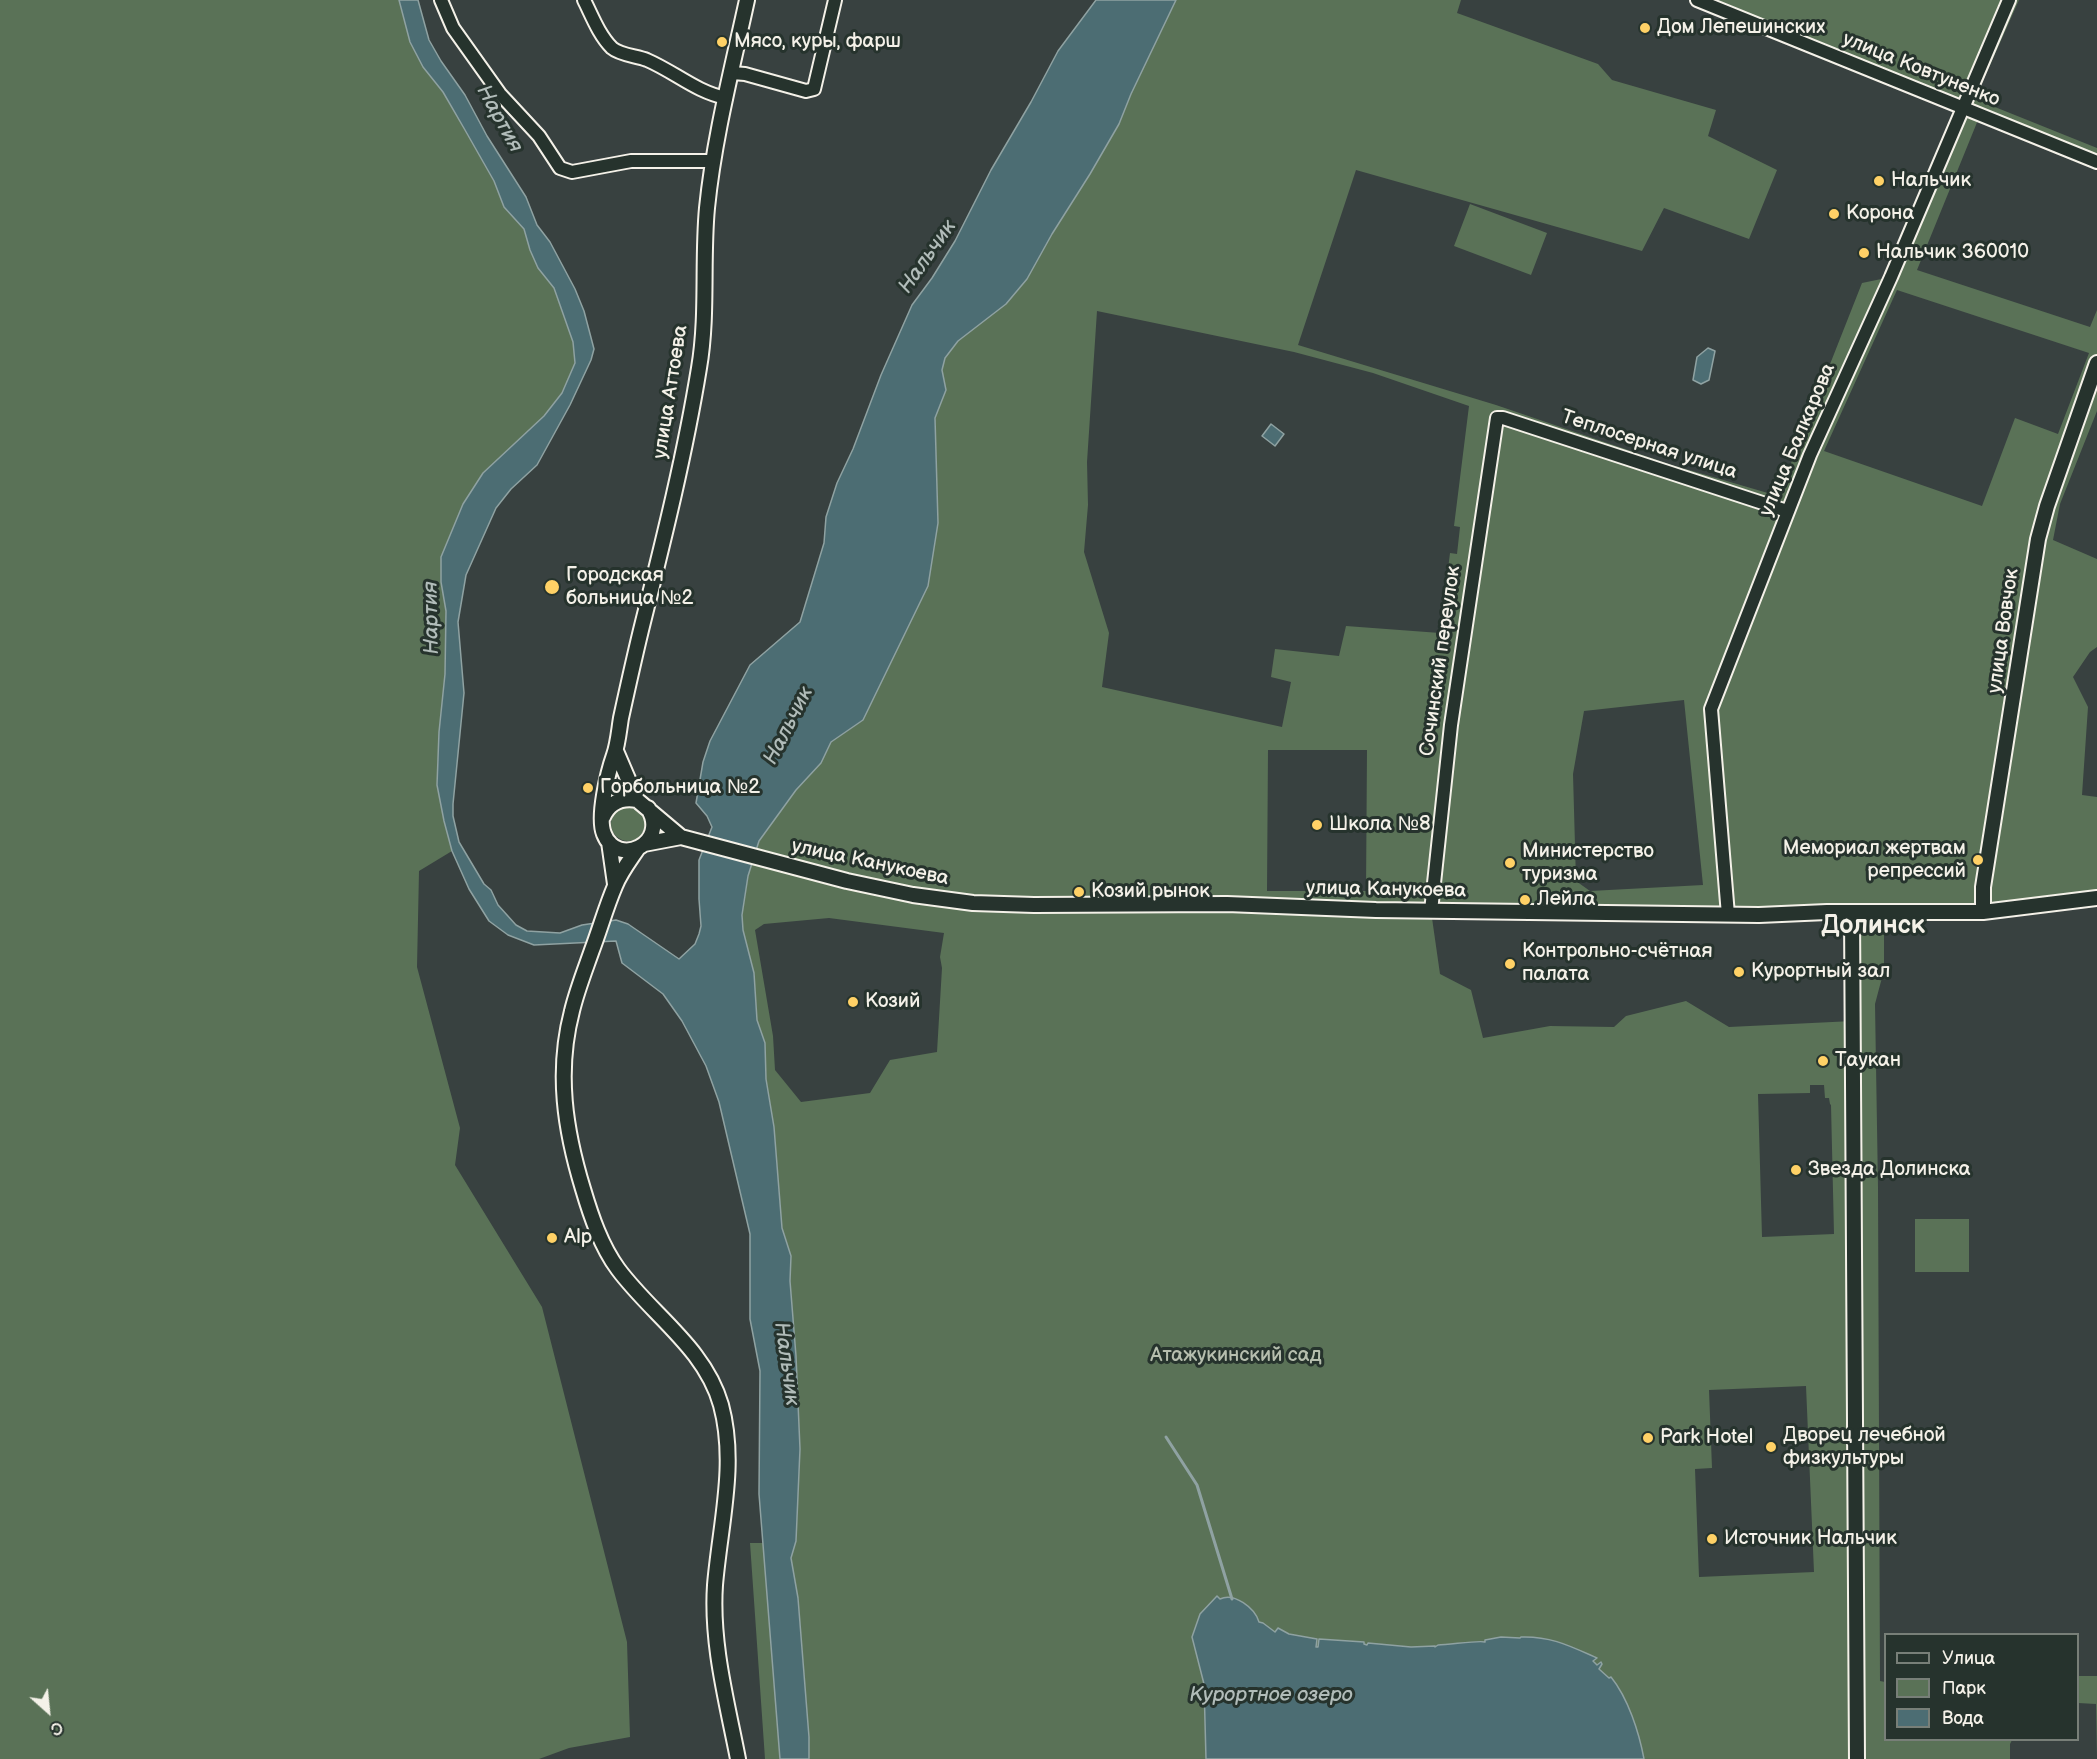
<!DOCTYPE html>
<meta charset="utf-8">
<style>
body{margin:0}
#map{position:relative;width:2097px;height:1759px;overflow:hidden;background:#384140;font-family:"Balsamiq Sans",sans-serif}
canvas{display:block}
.legend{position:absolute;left:1884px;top:1633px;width:195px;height:108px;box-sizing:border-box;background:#26332d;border:2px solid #787f78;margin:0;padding:8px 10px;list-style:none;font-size:18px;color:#f4f1e8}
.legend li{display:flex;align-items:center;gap:12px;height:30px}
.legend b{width:30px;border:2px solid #787f78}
.north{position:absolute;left:18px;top:1681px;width:60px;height:60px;-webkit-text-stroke:4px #26332d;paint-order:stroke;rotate:153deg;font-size:16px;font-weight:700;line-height:24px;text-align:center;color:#f4f1e8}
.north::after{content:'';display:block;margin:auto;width:21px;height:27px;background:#f4f1e8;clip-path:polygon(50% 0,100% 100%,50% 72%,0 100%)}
</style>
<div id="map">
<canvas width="2097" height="1759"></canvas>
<ul class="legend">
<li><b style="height:8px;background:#26332d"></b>Улица</li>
<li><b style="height:16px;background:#5a7257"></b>Парк</li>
<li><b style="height:16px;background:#4c6d73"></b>Вода</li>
</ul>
<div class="north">С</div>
</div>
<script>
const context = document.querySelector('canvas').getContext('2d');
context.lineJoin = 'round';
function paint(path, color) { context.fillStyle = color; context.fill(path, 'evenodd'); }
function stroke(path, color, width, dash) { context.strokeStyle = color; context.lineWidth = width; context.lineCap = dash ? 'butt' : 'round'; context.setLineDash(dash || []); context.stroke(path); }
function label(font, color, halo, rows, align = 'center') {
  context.font = font + ' "Balsamiq Sans",sans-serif'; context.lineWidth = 6; context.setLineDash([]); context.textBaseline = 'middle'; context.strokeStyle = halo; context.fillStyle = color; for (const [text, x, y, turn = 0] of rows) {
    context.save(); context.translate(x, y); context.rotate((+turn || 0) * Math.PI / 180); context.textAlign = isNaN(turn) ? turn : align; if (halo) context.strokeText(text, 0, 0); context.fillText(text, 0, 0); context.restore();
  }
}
const green = new Path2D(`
 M0,0H399L423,67L443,92L465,130L494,181L504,207L524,229L530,250L538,268L554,288L573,342L575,363L562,393L544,416L483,473L463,504L441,557V582L446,611L445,674L439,732L437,785L444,821L452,851L419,871L417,967L460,1128L455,1165L542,1307L627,1642L630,1737L569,1748L539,1759H0Z
 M1176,0H1461L1457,13L1598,64L1612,80L1716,110L1708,136L1777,170L1749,239L1664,208L1642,251L1356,170L1298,345L1496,405L1672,465L1778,496L1862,283L1891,277L1963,107L1697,0H2019L1975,99L2097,148V170L1978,120L1917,270L2090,327L2097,310V411L2060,504L2053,540L2097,559V647L2090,652L2073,677L2088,707L2082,795L2097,797V898L1884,912V970L1875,1004L1878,1187L1880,1681L1885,1682L1886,1740H2012L2010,1744V1759H809V1737L798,1598L791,1558L796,1541L800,1449L796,1356L790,1281L791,1256L782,1228L774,1127L766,1079L765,1043L757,1020L754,973L743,930L742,915L748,876L759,841L796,790L821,763L831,742L863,720L903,635L938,523L935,418L946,390L942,370L945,358L958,341L1006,304L1027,279L1052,234L1090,174L1119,124L1131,94ZM1897,290L2089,353L2058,434L2015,418L1982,506L1824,451ZM1097,311L1294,352L1373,373L1469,406L1454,526L1460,527L1457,554L1450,553L1440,633L1346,626L1339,656L1275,649L1271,677L1291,682L1282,727L1102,687L1109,633L1084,552L1088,505L1087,462ZM1684,700L1703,885L1590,891L1576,881L1573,774L1584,711ZM1268,750H1367L1366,891H1267ZM1431,911L1852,912L1853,1021L1729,1027L1686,1001L1626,1016L1614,1027L1550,1026L1483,1038L1471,990L1440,974ZM829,918L944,933L940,957L942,968L937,1052L890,1060L870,1093L801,1102L775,1070L773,1036L755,930L764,924ZM1810,1085H1824L1825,1098H1829L1830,1104L1831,1105L1834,1234L1762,1237L1758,1094L1810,1093ZM1806,1386L1814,1572L1699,1577L1695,1469L1712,1468L1709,1390Z
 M1470,204L1547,233L1531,275L1454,246Z
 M611 824a17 17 0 1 1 34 0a17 17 0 1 1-34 0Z
 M1915,1219H1969V1272H1915Z
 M750,1543H764L780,1759H765Z
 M2078,1676H2097V1759L2096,1704L2078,1703Z`);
const water = new Path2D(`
 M399,0H418L429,40L441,61L465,95L487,136L526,197L537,225L550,242L575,289L584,311L594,349L591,360L570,405L537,465L511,489L496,508L466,575L458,622L464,693L453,804V816L459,842L484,884L491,890L498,905L516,925L527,931L560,933L582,925L616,920L628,924L679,959L695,944L699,934L701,926L699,899V860L712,827L707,816L696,803L703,762L710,741L750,665L800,622L824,543L826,517L837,483L853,449L881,375L912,305L932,278L955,241L991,170L1031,102L1058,51L1096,0H1176L1131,94L1119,124L1090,174L1052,234L1027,279L1006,304L958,341L945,358L942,370L946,390L935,418L938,523L928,586L863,720L831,742L821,763L796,790L759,841L748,876L742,915L743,930L754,973L757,1020L765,1043L766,1079L774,1127L782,1228L791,1256L790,1281L796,1356L800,1449L796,1541L791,1558L798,1598L809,1737V1759H780L759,1494L760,1371L750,1319V1234L719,1102L706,1066L682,1021L663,994L622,963L616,941L534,945L508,935L489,921L469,889L452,851L444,821L437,785L439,732L445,674L446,611L441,582V557L463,504L483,473L544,416L562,393L575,363L573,342L554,288L538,268L530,250L524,229L504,207L494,181L465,130L443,92L423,67L410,42Z
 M1708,348L1715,351L1709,380L1701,384L1693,380L1697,357Z
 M1271,424L1284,434L1275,446L1262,436Z
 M1217,1596L1220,1599C1234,1592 1255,1608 1259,1622L1263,1623L1275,1632L1278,1628L1289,1634L1317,1639L1316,1647H1318L1319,1639L1364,1642V1644L1367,1645L1368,1643L1411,1647L1435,1646V1647L1438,1645C1449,1645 1479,1640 1485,1642V1640L1501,1637L1520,1638L1521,1637C1551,1636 1570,1646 1597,1658L1593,1661L1597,1665L1601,1662L1602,1664L1599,1669L1609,1678L1611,1677C1628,1698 1639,1732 1644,1759H1206L1204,1684L1192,1637L1200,1614Z`);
const stream = new Path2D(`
 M1166,1437L1197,1485L1232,1599`);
const minor = new Path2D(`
 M441,0L453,28L500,94L539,136L560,168L572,172L631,161H713
 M584,0C592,16 599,35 612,48C620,55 637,56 647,60C675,72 696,92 726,98
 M1697,0L2097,162
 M732,73L745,74L806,91L814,89L835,0
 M1431,911L1451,725L1497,418H1503L1787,511
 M1728,915L1711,709L1810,455L1891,277L2009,0`);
const tertiary = new Path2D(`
 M616,751L637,800
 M648,808C670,844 617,868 604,834C597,817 608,772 614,755C618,744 619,730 621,718C628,686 635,654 643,622C664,538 685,454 699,368C708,316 702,261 707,208C714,138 732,69 747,0
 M603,817C609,803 621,797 637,800L681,837
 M609,842L615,884
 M644,844L681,837L847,881L913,895L973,903L1034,905L1227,904L1376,910L1759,915L1827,912H1983L2097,898
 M638,848C630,860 620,873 615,886C606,907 600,929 592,950C585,970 577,990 572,1011C556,1072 565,1130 583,1189C591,1216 601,1246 618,1269C652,1315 705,1348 721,1405C737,1464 720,1525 715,1585C711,1644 727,1702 738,1759
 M1852,912L1857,1759
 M1983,912V887L2038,539L2047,506L2097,363`);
const markers = [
 [1645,28,6,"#ffd166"],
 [722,42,6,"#ffd166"],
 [1879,181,6,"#ffd166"],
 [1834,214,6,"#ffd166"],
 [1864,253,6,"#ffd166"],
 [552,587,8,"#ffd166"],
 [588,788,6,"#ffd166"],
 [1317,825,6,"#ffd166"],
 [1978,860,6,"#ffd166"],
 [1510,863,6,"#ffd166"],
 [1079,892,6,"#ffd166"],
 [1525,900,6,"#ffd166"],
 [1510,964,6,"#ffd166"],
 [1739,972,6,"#ffd166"],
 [853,1002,6,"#ffd166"],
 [1823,1061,6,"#ffd166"],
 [1796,1170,6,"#ffd166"],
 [552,1238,6,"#ffd166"],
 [1648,1438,6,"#ffd166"],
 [1771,1447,6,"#ffd166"],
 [1712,1539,6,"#ffd166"]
];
const poiNames = [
 ["Дом Лепешинских",1657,28],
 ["Мясо, куры, фарш",734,42],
 ["Нальчик",1891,181],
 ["Корона",1846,214],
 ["Нальчик 360010",1876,253],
 ["Городская",566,576],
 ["больница №2",566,599],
 ["Горбольница №2",600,788],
 ["Школа №8",1329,825],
 ["Мемориал жертвам",1966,849,"right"],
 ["репрессий",1966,872,"right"],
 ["Министерство",1522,852],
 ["туризма",1522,875],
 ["Козий рынок",1091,892],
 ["Лейла",1537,900],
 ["Контрольно-счётная",1522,952],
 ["палата",1522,975],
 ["Курортный зал",1751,972],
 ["Козий",865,1002],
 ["Таукан",1835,1061],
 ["Звезда Долинска",1808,1170],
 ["Alp",564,1238],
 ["Дворец лечебной",1783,1436],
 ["физкультуры",1783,1459],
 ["Park Hotel",1660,1438],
 ["Источник Нальчик",1724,1539]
];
const streetNames = [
 ["улица Ковтуненко",1921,70,22],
 ["улица Аттоева",671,392,-81],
 ["улица Балкарова",1798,440,-67],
 ["Теплосерная улица",1649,445,18],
 ["улица Вовчок",2004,631,-82],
 ["Сочинский переулок",1441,661,-82],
 ["улица Канукоева",870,863,12],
 ["улица Канукоева",1386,890,1]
];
const parkNames = [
 ["Атажукинский сад",1236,1356]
];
const waterNames = [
 ["Нартия",499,119,61],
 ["Нальчик",928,257,-55],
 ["Нартия",432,618,-91],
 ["Нальчик",789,726,-63],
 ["Нальчик",786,1364,82],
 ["Курортное озеро",1271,1696]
];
const districtNames = [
 ["Долинск",1873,926]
];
paint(green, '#5a7257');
paint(water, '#4c6d73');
stroke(water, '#8fa2a2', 1.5);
stroke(stream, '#8fa2a2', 3);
stroke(minor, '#f4f1e8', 16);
stroke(tertiary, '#f4f1e8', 18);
stroke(minor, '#26332d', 12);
stroke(tertiary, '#26332d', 14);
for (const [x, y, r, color] of markers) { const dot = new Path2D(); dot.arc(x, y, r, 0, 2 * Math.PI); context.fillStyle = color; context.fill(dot); stroke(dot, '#26332d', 2); }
label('20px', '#f4f1e8', '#26332d', poiNames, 'left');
label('20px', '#f4f1e8', '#26332d', streetNames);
label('20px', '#b6beae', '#26332d', parkNames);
label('italic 21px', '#b1bcb9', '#26332d', waterNames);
label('bold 26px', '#f4f1e8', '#26332d', districtNames);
</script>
